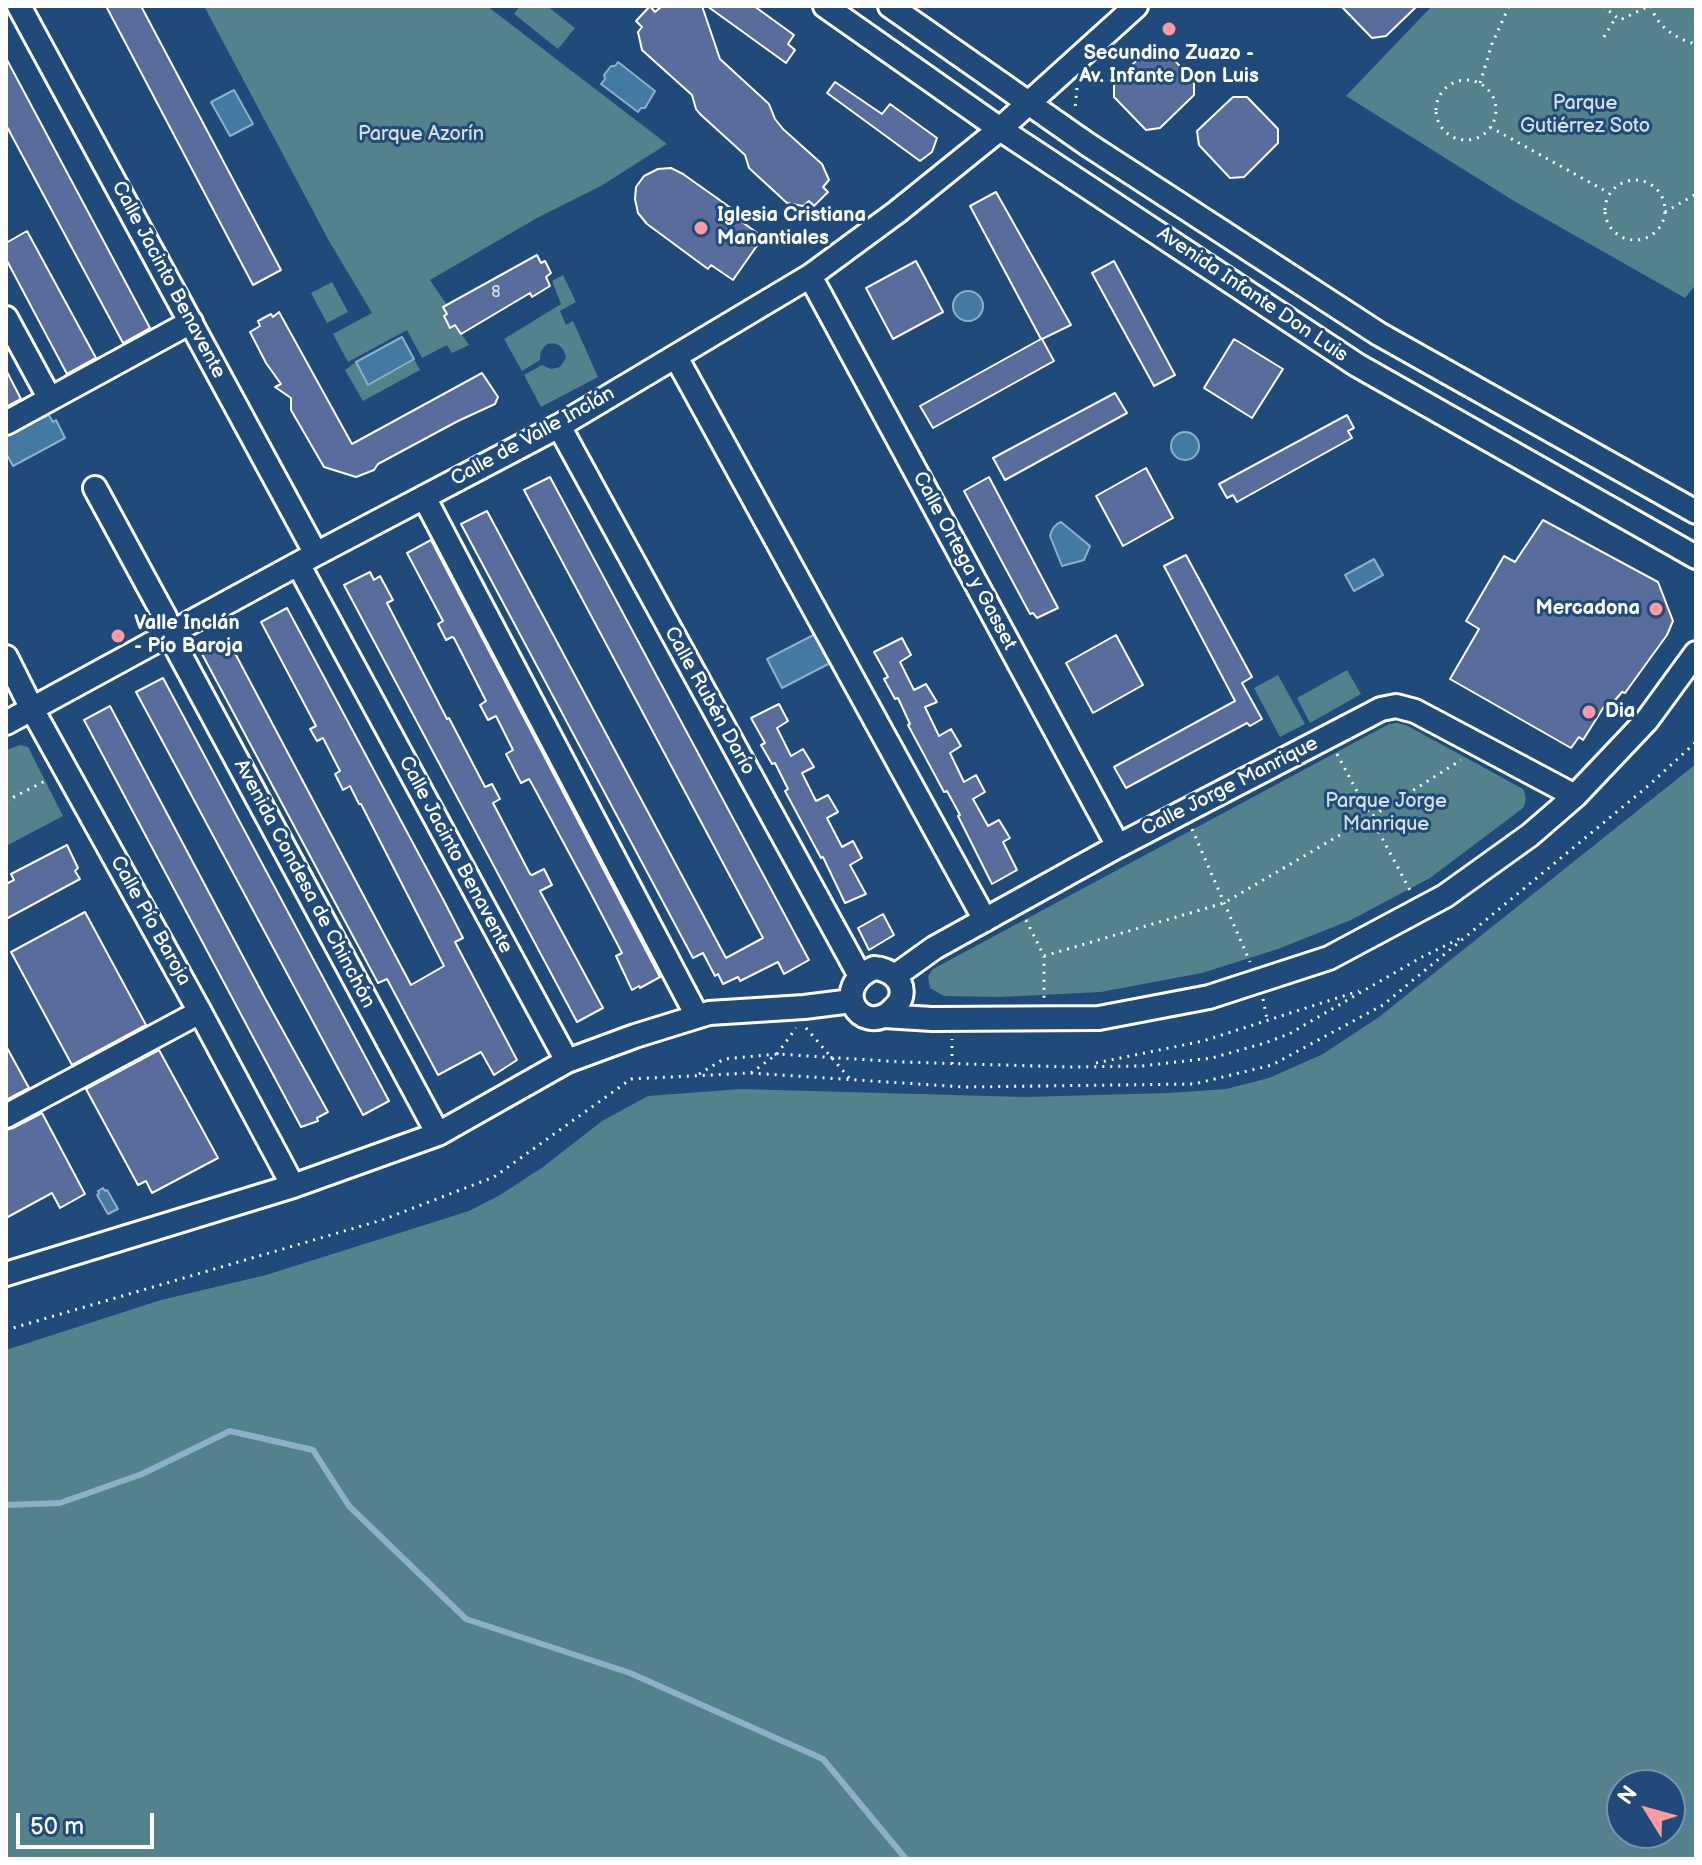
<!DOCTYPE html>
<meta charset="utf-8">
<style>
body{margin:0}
#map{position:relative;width:1702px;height:1865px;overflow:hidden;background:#1f4a7a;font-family:"Balsamiq Sans",sans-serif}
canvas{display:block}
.frame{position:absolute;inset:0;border:8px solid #fff;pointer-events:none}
.north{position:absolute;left:1606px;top:1769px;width:80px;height:80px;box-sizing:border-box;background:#1f4a7a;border:2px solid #7992af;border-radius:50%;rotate:307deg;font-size:22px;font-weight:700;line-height:32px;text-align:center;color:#fff}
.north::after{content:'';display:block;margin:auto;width:28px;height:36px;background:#ff9aa2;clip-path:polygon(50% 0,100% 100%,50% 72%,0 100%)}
.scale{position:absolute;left:16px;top:1813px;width:138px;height:36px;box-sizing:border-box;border:4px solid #fff;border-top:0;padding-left:10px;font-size:24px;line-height:28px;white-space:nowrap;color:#fff;-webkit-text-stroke:6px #1f4a7a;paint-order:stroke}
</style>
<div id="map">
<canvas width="1702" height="1865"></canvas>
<div class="frame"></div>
<div class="north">N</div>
<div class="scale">50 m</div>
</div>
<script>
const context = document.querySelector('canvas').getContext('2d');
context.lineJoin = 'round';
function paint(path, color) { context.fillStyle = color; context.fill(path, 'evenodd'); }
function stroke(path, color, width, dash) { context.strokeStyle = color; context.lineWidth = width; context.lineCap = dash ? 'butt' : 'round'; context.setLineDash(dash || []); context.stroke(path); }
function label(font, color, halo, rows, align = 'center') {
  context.font = font + ' "Balsamiq Sans",sans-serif'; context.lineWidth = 6; context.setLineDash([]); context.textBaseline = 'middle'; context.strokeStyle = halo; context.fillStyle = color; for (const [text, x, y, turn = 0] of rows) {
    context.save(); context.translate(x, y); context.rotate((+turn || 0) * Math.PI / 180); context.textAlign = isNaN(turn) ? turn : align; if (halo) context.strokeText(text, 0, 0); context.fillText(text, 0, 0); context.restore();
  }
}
const green = new Path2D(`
 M204,6H487L667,144L601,186L537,218L430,280L447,305L443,307L447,314L444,316L450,327L455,325L469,345L452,353L447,345L422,358L407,330L348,362L333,334L372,313L329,241Z
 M520,6H547L575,28L558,49L514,14Z
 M1432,6H1696V284L1685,298L1514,201L1346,96Z
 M563,275L576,302L560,311L566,325L573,321L598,377L541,407L524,375L542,365L551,369L560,367L566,358C563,337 539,339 540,360L522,371L504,339L561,304L552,281Z
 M332,282L348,312L327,323L311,293Z
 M414,359L420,370L363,401L345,370L356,362L368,385Z
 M1347,670L1361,694L1310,723L1297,698Z
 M1278,675L1305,724L1280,737L1254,688Z
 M1397,723L1406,725L1523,789C1526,796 1527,801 1523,808L1430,878L1351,920L1278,949L1202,973L1101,992L1000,997L944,996L930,988L928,976L933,969L1389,724Z
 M20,745L28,747L63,816L6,846V750Z
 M1696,764V1859H6V1350L161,1300L266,1275L469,1211L500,1195L543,1167L602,1121L648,1096L741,1089L1025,1097L1169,1093L1226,1089L1269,1078L1323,1054L1379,1017ZM1622,1785H1670V1833H1622Z`);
const water = new Path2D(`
 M618,62L655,91L645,108H641L638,112L601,84L605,79L604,75L611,66H615Z
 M234,90L253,124L230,136L211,102Z
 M953 306a15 15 0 1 1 30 0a15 15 0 1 1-30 0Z
 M402,337L414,359L368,385L356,362Z
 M47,412L53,422L56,420L65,438L13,466L6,453V435Z
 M1171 446a14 14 0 1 1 28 0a14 14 0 1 1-28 0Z
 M1061,522L1090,546L1084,560L1062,566L1050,536C1051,530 1055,524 1061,522Z
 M1374,559L1383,575L1354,591L1345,575Z
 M823,630L838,659L782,688L767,659Z
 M103,1188L105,1191L107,1190L118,1209L108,1214L97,1195L99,1194L98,1191Z`);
const stream = new Path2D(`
 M6,1505L60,1503L142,1474L230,1431L313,1450L349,1506L466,1619L630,1673L823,1759L906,1859`);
const building = new Path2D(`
 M106,6H141L281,270L253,285Z
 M650,6L655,12L662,6H702L720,59L769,104L775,119L783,129L822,164L829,180L823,187L828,192L814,206L809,201L803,206L787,203L749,168L745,155L700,114L696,109L692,95L642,50L638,32L642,27L636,21Z
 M707,6H754L794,35L788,44L795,50L786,63Z
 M1341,6H1417L1386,36L1372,38Z
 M1149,48L1163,49L1194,80V95L1160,128L1146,130L1114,97V83Z
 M6,58L150,328L123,343L6,125Z
 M835,82L882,114L890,104L937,138L932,152L920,161L827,93Z
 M1233,97H1247L1278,129V143L1244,177L1230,178L1199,145L1197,131Z
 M671,168L683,174L745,218L742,222L763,237L733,280L711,265L708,269L647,224L638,213L635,199L636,187L644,176L658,169Z
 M996,192L1071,325L1042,339L1054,361L933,428L920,406L1041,339L970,206Z
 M27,231L96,358L67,374L6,259V243Z
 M537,255L541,263L545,261L551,273L546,277L550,286L532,297L530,293L461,334L455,325L450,328L444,316L447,314L443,307Z
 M916,261L943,312L893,339L866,288Z
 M1114,261L1175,375L1154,386L1092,273Z
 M279,312L352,444L482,373L498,397L495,404L458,421L378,464L374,470L356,477L324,467L291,410V398L275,387L281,384L266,363L250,332L260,326L258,321L271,314L273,317Z
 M1234,339L1283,369L1252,418L1204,388Z
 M6,370L21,399L6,407Z
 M1115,393L1127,413L1005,480L993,458Z
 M1347,415L1354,428L1348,431L1352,438L1237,502L1233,495L1227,498L1219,484Z
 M1146,468L1173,518L1123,546L1096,496Z
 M550,477L809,960L784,974L778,962L740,981L738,977L723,984L718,974L715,976L703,953L693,958L461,524L487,511L726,958L763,938L524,490Z
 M989,477L1058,608L1037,618L1033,613L1030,614L964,491Z
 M1543,520L1658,582L1673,621L1667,635L1625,693L1622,692L1611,705L1607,702L1583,740L1579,737L1571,748L1450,679L1479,629L1466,621L1504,556L1515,562Z
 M431,540L660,977L640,988L639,986L632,990L616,956L622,953L589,890L532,784L529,779L521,783L506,754L513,750L496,716L488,720L480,705L486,701L454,638L452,637L446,640L438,624L443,621L407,553Z
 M1186,555L1252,677L1242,683L1262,719L1250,726L1247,723L1126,788L1114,767L1235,701L1164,566Z
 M370,572L374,580L380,576L393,600L387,603L447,719L449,718L485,787L492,784L500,799L493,803L530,874L532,875L544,869L552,885L540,891L603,1008L577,1022L344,585Z
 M287,608L444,901L463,938L455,942L517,1060L494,1075L481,1052L438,1075L387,979L378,983L202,654L228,640L411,985L444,966L361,804H359L350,786L343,790L335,774L340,771L323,738L317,741L310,729L316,726L261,622Z
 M1116,635L1143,685L1093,713L1066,663Z
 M902,638L911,655L900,662L914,690L926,684L937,702L925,707L939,736L951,729L961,746L950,753L964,782L976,775L985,792L973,799L988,826L999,820L1010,838L1003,842L1017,870L992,884L958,816L960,815L947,791L944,792L908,725L910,724L898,698L895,699L884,679L888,677L874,652Z
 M163,678L389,1101L363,1115L136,692Z
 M779,704L788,721L777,728L791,756L803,749L814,767L802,773L816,801L828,795L838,812L827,818L842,847L853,841L862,858L850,865L866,894L845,903L823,857L821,858L785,791L788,789L775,763L772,764L761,745L765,743L751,718Z
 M110,706L266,1000L328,1112L317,1118L318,1121L301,1127L84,720Z
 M67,845L78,868L75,871L80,879L6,919V884L14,880L11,874Z
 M85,912L146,1025L72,1065L11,952Z
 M883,914L894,935L869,950L858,928Z
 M6,1046L29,1088L6,1100Z
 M159,1050L218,1158L152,1193L146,1181L138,1185L86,1089Z
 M42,1113L85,1194L60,1208L52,1193L6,1218V1130L13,1128Z`);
const path = new Path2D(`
 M1603,6L1620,20L1649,6
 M1651,6C1657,27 1676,39 1696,44
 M1604,37L1616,17
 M1436 110a30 30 0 1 1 60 0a30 30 0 1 1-60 0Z
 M1480,83L1492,44L1509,6
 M1077,88L1075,108L1077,111
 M1490,127L1609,193
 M1605 210a30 30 0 1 1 60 0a30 30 0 1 1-60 0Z
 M1665,212L1696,194
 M1337,754L1411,892
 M6,801L45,781
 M1192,829L1250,962
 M1026,920L1044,956V1000
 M1044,956L1224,903L1374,815L1461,760
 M1263,999L1267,1019
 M806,1028L851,1080
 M1096,1063L1203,1041L1359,991
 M952,1064V1039
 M751,1073L777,1054L796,1028
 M699,1074L724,1059L777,1054L902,1062L1070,1067L1142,1066L1212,1058L1265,1043L1289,1034L1420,958L1461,938
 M6,1330L382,1220L494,1177L631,1079L750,1073L964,1087L1194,1084L1272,1065L1383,1005L1648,786L1696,742`);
const minor = new Path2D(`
 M19,6L316,554
 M825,6L1000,129L1357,365L1696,557
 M890,6L1087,144L1379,334L1696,512
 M810,276L1118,846
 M6,318L50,399
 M676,357L985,920
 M6,423L191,322
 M559,426L860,976
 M95,488L165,617L169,634L438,1134
 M424,497L697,1016
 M298,564L567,1061
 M6,657L32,709L200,1012L293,1186
 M6,723L316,554L559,426L810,276L897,212L1000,129L1136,6
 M874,968C889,969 905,980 901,997C900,1003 894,1008 890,1012C861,1035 829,988 874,968Z
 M895,976L934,948L1118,846L1381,709L1396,706L1415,711L1575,796
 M884,1016L932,1019L1099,1018L1209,997L1329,958L1445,896L1530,835L1575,796L1647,720L1696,653
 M6,1116L200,1012
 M6,1274L293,1186L438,1134L567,1061L635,1036L709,1013L804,1007L852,1001`);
const markers = [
 [1169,29,8,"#ff9aa2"],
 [701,228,8,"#ff9aa2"],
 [1656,609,8,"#ff9aa2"],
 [118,636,8,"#ff9aa2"],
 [1589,712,8,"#ff9aa2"]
];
const numberNames = [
 ["8",496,293]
];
const poiNames = [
 ["Secundino Zuazo -",1169,54,"center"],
 ["Av. Infante Don Luis",1169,77,"center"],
 ["Iglesia Cristiana",717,216],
 ["Manantiales",717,239],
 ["Mercadona",1640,609,"right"],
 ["Valle Inclán",134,624],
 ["- Pío Baroja",134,647],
 ["Dia",1605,712]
];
const parkNames = [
 ["Parque",1585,104],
 ["Gutiérrez Soto",1585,127],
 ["Parque Azorín",421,135],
 ["Parque Jorge",1386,802],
 ["Manrique",1386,825]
];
const streetNames = [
 ["Calle Jacinto Benavente",168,280,62],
 ["Avenida Infante Don Luis",1252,295,34],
 ["Calle de Valle Inclán",533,437,-29],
 ["Calle Ortega y Gasset",964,561,62],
 ["Calle Rubén Darío",709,701,61],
 ["Calle Jorge Manrique",1230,787,-27],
 ["Calle Jacinto Benavente",455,855,62],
 ["Avenida Condesa de Chinchón",304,884,62],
 ["Calle Pío Baroja",150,921,61]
];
paint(green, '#53828c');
paint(water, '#4479a1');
stroke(water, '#8fafc7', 2);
stroke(stream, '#8fafc7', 6);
paint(building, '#596d9d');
stroke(building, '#fff', 2);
stroke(minor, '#fff', 28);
stroke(path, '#fff', 3, [2, 6]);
stroke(minor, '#1f4a7a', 22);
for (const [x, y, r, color] of markers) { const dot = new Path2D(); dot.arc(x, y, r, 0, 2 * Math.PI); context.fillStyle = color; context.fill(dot); stroke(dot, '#1f4a7a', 3); }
label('16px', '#d6dae6', null, numberNames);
label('bold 20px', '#fff', '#1f4a7a', poiNames, 'left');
label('20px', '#d4e0e2', '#1f4a7a', parkNames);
label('20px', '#fff', '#1f4a7a', streetNames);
</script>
